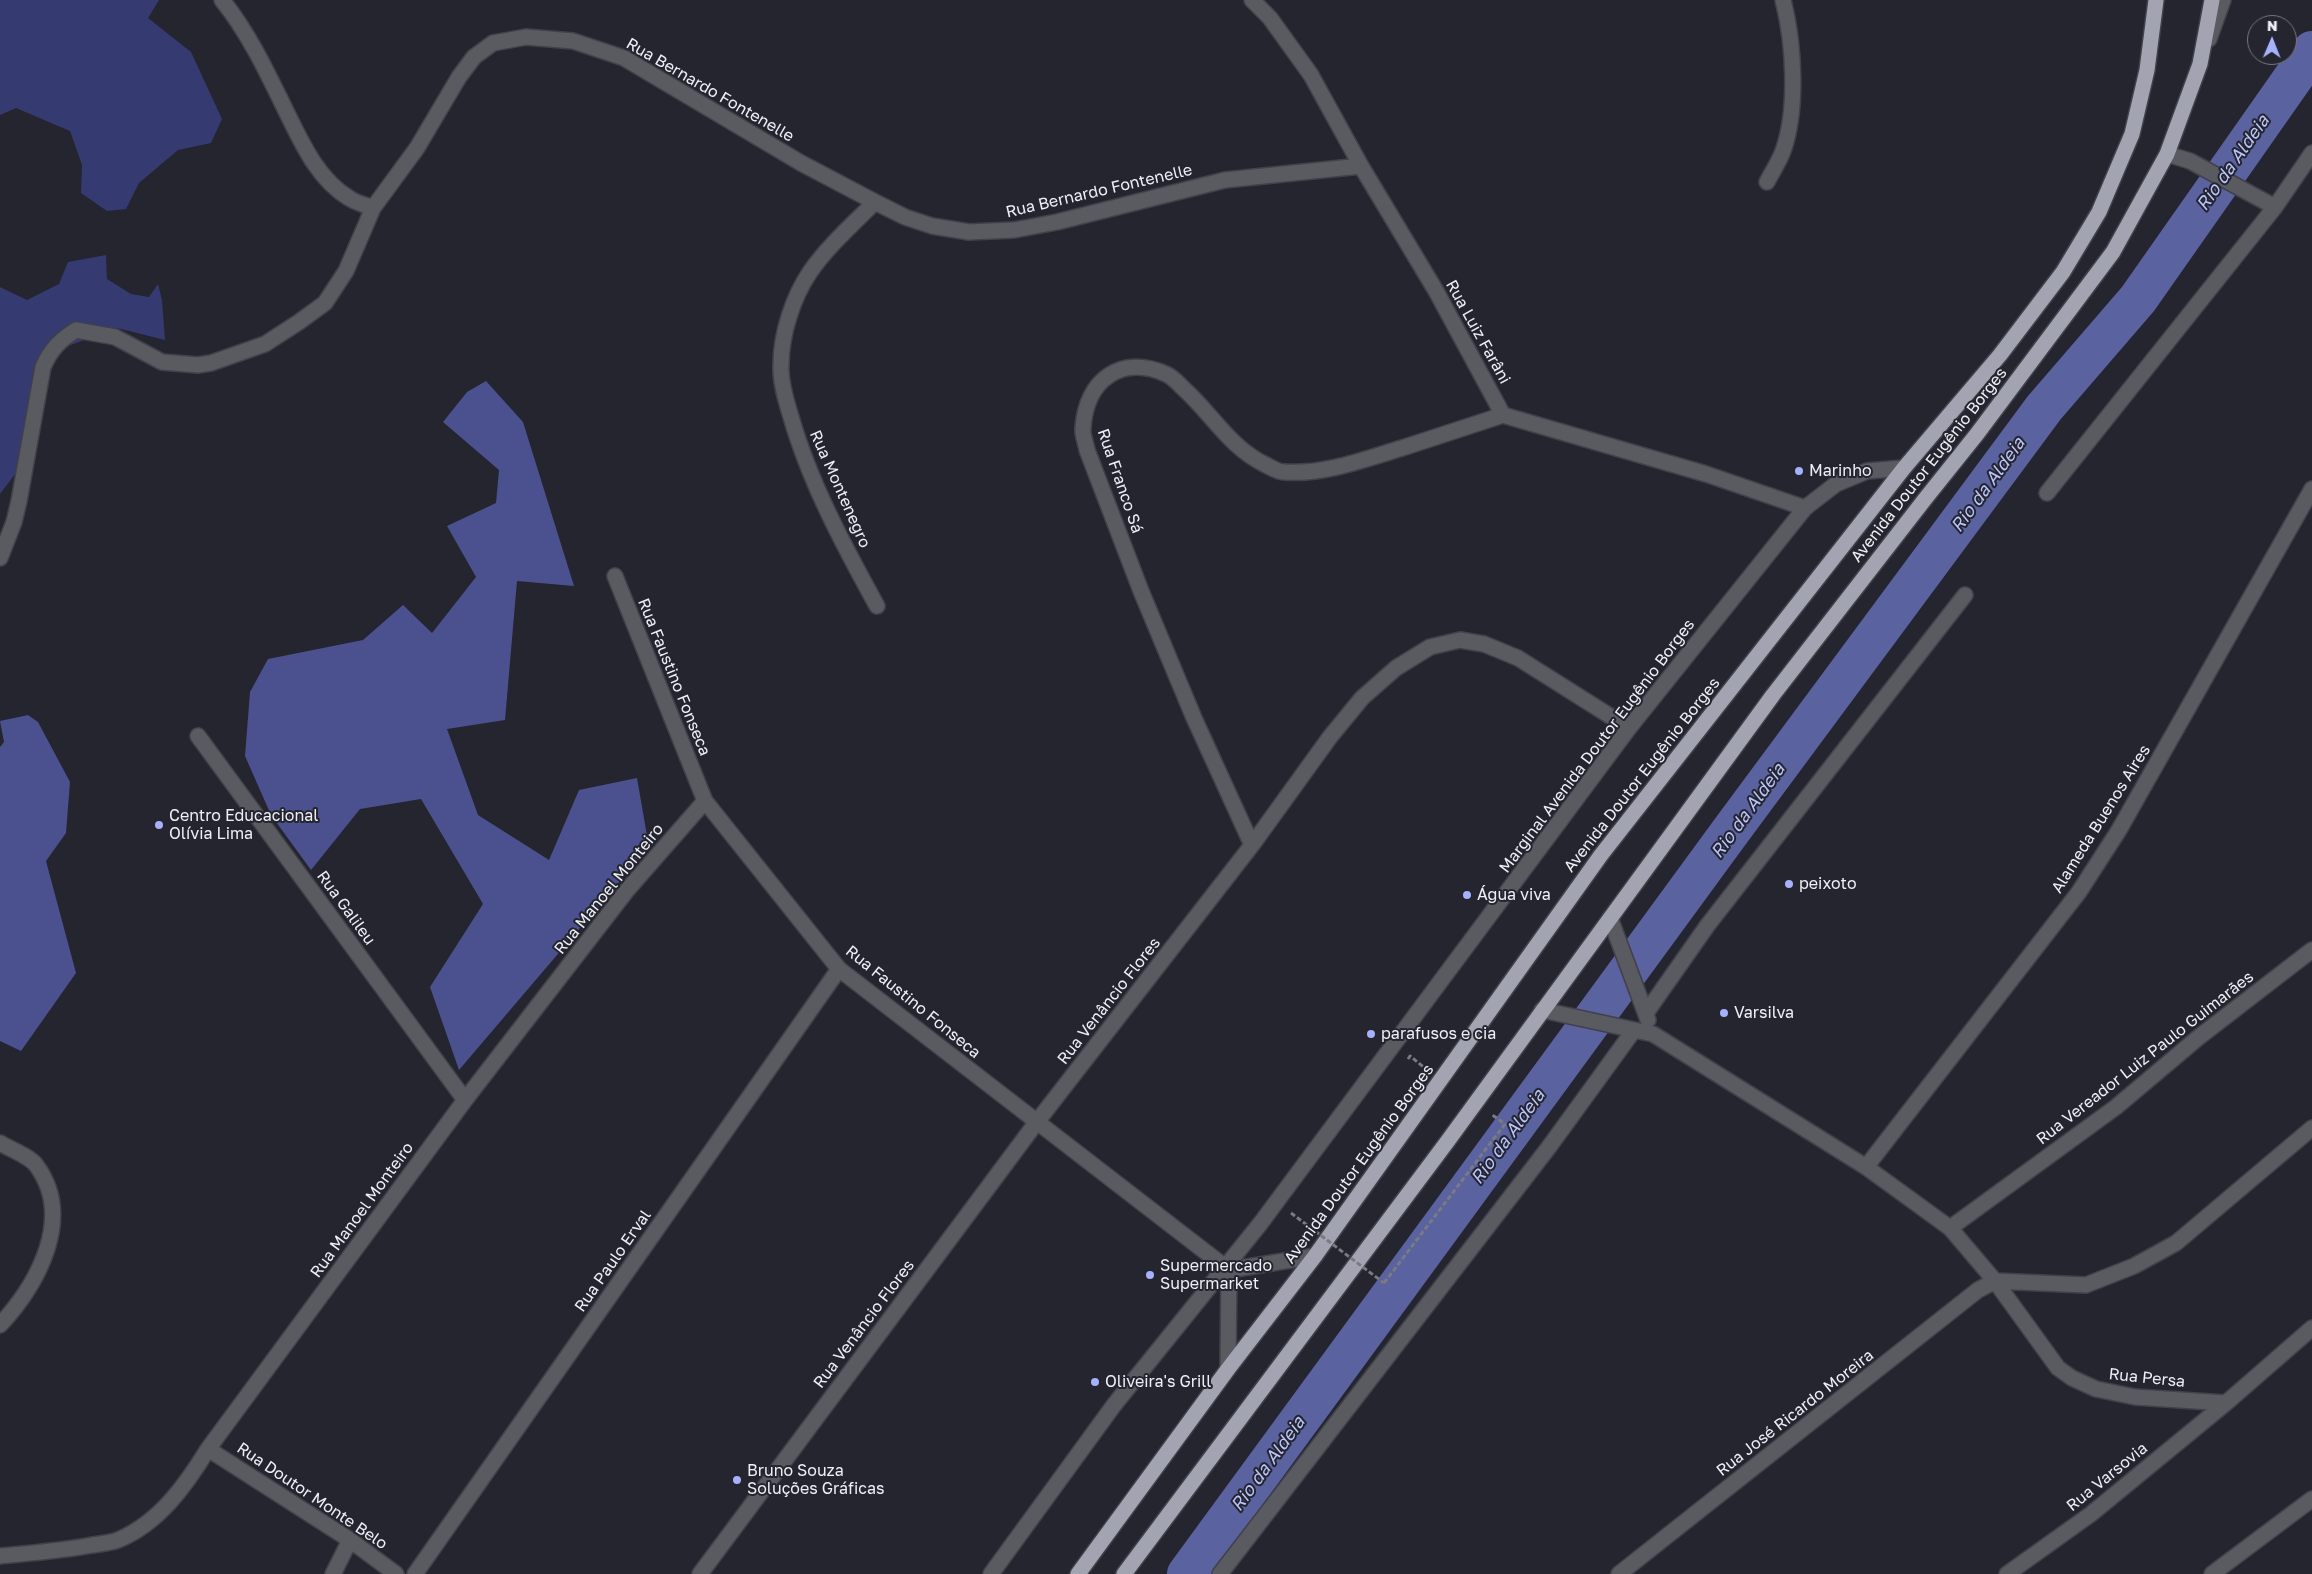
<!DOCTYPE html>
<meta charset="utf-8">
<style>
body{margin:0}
#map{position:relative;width:2312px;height:1574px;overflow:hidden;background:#24252f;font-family:"Golos Text",sans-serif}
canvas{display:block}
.north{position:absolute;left:2247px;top:15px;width:50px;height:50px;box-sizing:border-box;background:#24252f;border:1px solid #75767f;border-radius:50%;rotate:1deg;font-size:14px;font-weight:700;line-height:20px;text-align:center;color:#eef0f6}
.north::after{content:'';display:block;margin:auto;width:18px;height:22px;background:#a6b1fc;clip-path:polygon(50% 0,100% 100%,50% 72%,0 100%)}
</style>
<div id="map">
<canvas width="2312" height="1574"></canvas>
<div class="north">N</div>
</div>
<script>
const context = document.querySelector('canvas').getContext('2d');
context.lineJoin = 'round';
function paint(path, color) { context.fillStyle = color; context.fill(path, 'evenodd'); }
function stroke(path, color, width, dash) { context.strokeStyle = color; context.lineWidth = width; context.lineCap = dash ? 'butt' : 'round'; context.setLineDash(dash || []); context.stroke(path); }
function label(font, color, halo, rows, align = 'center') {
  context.font = font + ' "Golos Text",sans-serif'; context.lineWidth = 4; context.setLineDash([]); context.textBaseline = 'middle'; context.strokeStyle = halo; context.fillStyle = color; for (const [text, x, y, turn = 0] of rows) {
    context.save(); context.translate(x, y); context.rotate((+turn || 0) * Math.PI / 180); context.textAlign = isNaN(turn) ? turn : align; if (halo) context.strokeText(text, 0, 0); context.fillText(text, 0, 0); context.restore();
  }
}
const green = new Path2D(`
 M0,0H159L148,18L191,52L222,119L211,143L178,150L139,183L126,209L107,211L81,193L82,165L70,131L16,108L0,115Z
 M106,255L107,279L131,294L149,297L158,284L162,300L165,340L117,328L54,351L32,452L0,494V287L27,300L59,284L68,262Z`);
const forest = new Path2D(`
 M486,381L523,422L574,586L517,581L505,720L447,729L478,815L549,860L579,790L637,778L649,847L459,1070L430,987L483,904L421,799L360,809L311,870L271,815L245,756L250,692L268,659L363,640L403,605L432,633L476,577L447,526L496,503L499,470L443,422L467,392Z
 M28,715L38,722L70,782L66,833L46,861L76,973L21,1051L0,1041V747L4,742L0,721Z`);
const river = new Path2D(`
 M1187,1574L1730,832L2044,408L2138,299L2312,51`);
const path = new Path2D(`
 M1408,1059L1410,1056L1426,1069
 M1384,1283L1505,1124L1491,1114`);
const minor = new Path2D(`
 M222,0C248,32 267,72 285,109C301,141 317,179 349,198C356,203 366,205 373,208
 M1252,0L1270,18L1311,75L1361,166L1436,291L1503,415L1706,474L1805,508
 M2209,39L2223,0
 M2167,154L2190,161L2275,207
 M1767,182C1772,172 1779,162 1783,151C1798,109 1794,43 1783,0
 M875,202C853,224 828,246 810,272C793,297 781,334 781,365C780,381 786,401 791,417C810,483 844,546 877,606
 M2047,493L2275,207L2312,153
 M0,558L14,522L19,501L43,367C51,349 60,340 76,330L115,337L162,362L198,365L211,363L265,344L299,322L325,303L346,271L373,208L417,148L459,77L474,57L493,43L526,37L573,41L624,58L801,163L875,202L905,217L932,226L969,232L1014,230L1057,222L1225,180L1361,166
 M615,576L705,801L839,969L1229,1270L1315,1256
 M198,736L465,1100
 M1252,845L1194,718L1141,591L1087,450C1086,443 1082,435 1083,428C1086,380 1121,354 1166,374C1173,377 1179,384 1184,389C1212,414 1230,448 1266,465C1272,468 1278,472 1284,472C1324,475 1365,459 1402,448C1436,437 1470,426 1503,415
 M1610,918L1648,1020
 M1542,1010L1653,1034L1866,1167L1950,1228L1995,1281L2058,1368L2072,1378L2096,1389L2135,1397L2226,1403
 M1646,1013L1707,926L1965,595
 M0,1143C10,1149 29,1156 36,1165C75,1217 38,1284 0,1325
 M1866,1167L2079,892L2119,830L2312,489
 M1950,1228L2116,1107L2199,1037L2312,950
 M1995,1281L2086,1285L2134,1266L2176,1243L2312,1128
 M1228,1369L1229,1270
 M208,1449L350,1540L396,1574
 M0,1556C31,1553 61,1551 92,1545C100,1544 110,1543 118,1540C159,1523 186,1485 208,1449L465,1100L628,889L705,801
 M333,1574L350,1540
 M415,1574L839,969
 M700,1574L1036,1123L1252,845L1330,737L1362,698L1396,668L1430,647L1460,640L1484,644L1518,658L1629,728
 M991,1574L1114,1405L1260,1224L1629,728L1805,508L1836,484L1867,471L1904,468
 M1220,1574L1549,1147L1634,1030
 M1619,1574L1978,1290L1995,1281
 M2007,1574L2091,1514L2226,1403L2312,1328
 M2212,1574L2312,1499`);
const highway = new Path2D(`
 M1078,1574L1228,1369L1315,1256L1601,855L1904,468L2000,355L2063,272L2099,212L2132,134L2147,70L2156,0
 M1124,1574L1447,1142L1773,695L1925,499L1977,434L2113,252L2167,154L2200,64L2212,0`);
const pathBridge = new Path2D(`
 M1291,1213L1384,1283`);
const markers = [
 [1799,471,5,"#a6b1fc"],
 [159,825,5,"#a6b1fc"],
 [1789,884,5,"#a6b1fc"],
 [1467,895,5,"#a6b1fc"],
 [1724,1013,5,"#a6b1fc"],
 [1371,1034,5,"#a6b1fc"],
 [1150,1275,5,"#a6b1fc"],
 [1095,1382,5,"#a6b1fc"],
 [737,1480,5,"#a6b1fc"]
];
const streetNames = [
 ["Rua Bernardo Fontenelle",710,90,30],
 ["Rua Bernardo Fontenelle",1099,191,-13],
 ["Rua Luiz Farâni",1478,332,61],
 ["Avenida Doutor Eugênio Borges",1929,465,-52],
 ["Rua Franco Sá",1120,481,71],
 ["Rua Montenegro",840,489,66],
 ["Rua Faustino Fonseca",674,677,68],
 ["Marginal Avenida Doutor Eugênio Borges",1597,746,-53],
 ["Avenida Doutor Eugênio Borges",1642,775,-52],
 ["Alameda Buenos Aires",2101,819,-58],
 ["Rua Manoel Monteiro",609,889,-51],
 ["Rua Galileu",346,908,54],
 ["Rua Venâncio Flores",1109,1001,-52],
 ["Rua Faustino Fonseca",913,1002,39],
 ["Rua Vereador Luiz Paulo Guimarães",2145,1058,-38],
 ["Avenida Doutor Eugênio Borges",1359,1164,-54],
 ["Rua Manoel Monteiro",362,1210,-54],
 ["Rua Paulo Erval",613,1261,-55],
 ["Rua Venâncio Flores",864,1324,-53],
 ["Rua Persa",2147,1378,6],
 ["Rua José Ricardo Moreira",1795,1413,-38],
 ["Rua Varsovia",2107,1477,-39],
 ["Rua Doutor Monte Belo",312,1496,34]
];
const poiNames = [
 ["Marinho",1809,471],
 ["Centro Educacional",169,816],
 ["Olívia Lima",169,834],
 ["peixoto",1799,884],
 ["Água viva",1477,895],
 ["Varsilva",1734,1013],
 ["parafusos e cia",1381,1034],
 ["Supermercado",1160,1266],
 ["Supermarket",1160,1284],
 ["Oliveira's Grill",1105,1382],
 ["Bruno Souza",747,1471],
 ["Soluções Gráficas",747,1489]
];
const waterNames = [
 ["Rio da Aldeia",2233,163,-55],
 ["Rio da Aldeia",1988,485,-54],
 ["Rio da Aldeia",1748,811,-54],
 ["Rio da Aldeia",1508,1137,-54],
 ["Rio da Aldeia",1268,1464,-54]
];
paint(green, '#353a71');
paint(forest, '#4a518e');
stroke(river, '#5a62a0', 40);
stroke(minor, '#40414b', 18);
stroke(highway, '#40414b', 18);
stroke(path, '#797a82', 3, [5, 2.5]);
stroke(minor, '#5a5b60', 15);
stroke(highway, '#a2a5b1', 15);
stroke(pathBridge, '#797a82', 3, [5, 2.5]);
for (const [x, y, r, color] of markers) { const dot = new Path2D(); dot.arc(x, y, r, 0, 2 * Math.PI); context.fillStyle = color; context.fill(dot); stroke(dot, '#24252f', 2); }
label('16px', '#eef0f6', '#24252f', streetNames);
label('16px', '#eef0f6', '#24252f', poiNames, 'left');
label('italic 18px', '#bbc4fb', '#24252f', waterNames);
</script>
